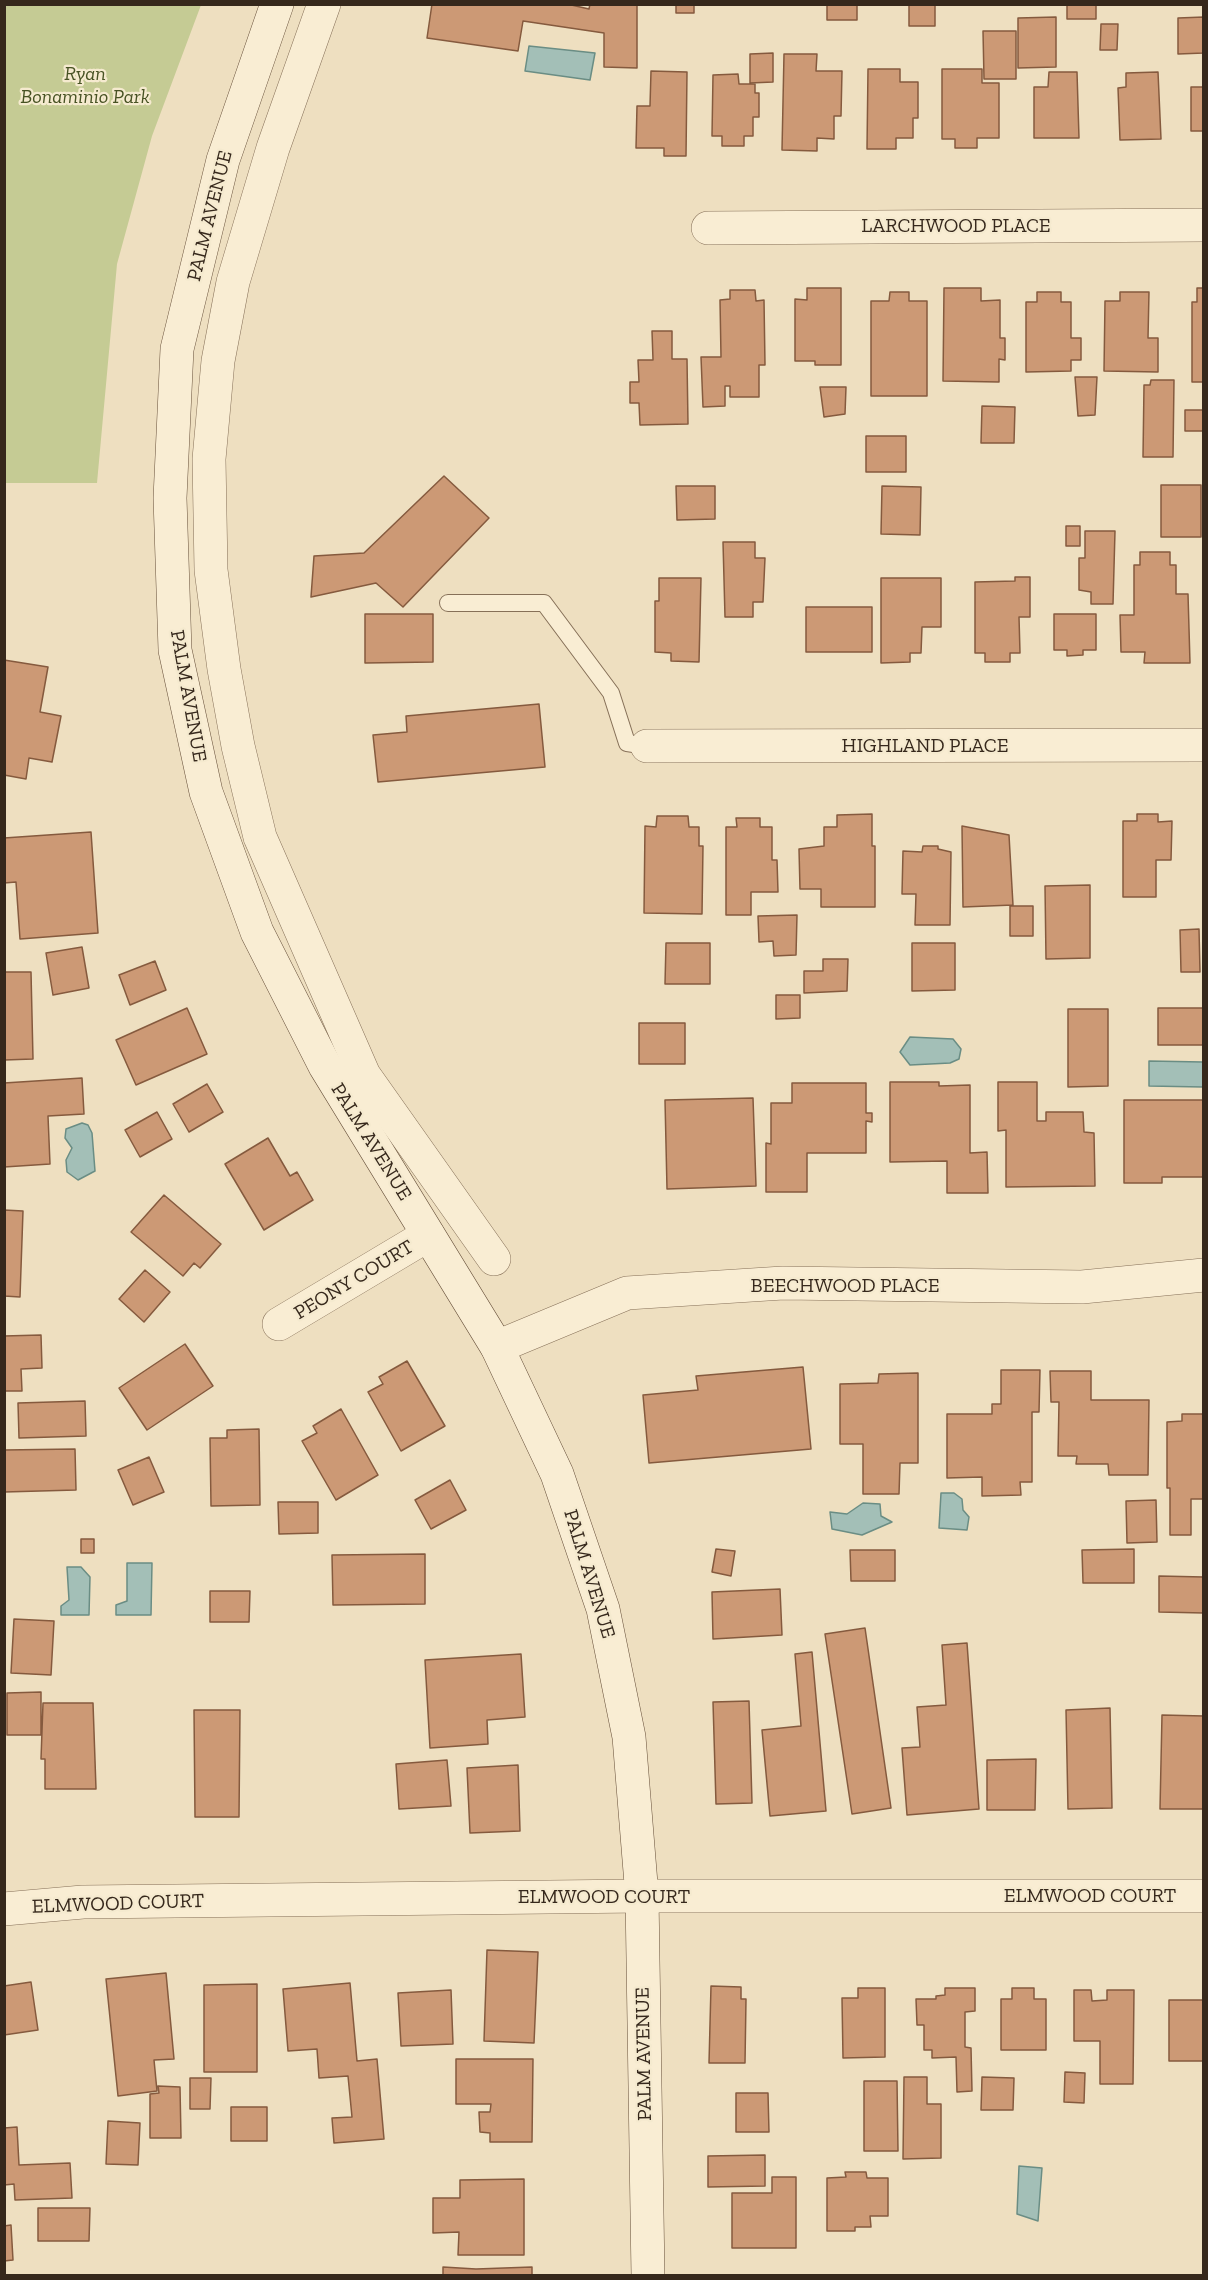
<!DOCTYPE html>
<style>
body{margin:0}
#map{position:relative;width:1208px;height:2280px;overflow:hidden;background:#eedfc0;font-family:"Zilla Slab",serif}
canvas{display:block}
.frame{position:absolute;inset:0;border:6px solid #36281c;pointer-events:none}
</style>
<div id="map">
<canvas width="1208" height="2280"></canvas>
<div class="frame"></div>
</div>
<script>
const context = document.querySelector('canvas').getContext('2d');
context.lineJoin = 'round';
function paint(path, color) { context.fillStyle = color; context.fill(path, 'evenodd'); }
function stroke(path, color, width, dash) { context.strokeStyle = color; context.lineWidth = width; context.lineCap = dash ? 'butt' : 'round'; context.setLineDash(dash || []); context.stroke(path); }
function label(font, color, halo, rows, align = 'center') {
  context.font = font + ' "Zilla Slab",serif'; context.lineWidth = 4.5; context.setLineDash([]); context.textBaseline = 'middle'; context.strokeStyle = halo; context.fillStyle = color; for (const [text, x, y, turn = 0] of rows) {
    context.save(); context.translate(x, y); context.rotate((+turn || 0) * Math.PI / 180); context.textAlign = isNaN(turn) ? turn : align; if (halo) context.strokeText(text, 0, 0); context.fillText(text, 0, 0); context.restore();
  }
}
const green = new Path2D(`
 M5,4L201,5L152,136L117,264L97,483H5Z`);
const water = new Path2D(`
 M529,46L595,53L590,80L525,71Z
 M910,1037L953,1039L961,1049L959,1059L950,1063L910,1065L900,1052Z
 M1149,1061L1203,1062V1087L1149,1086Z
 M82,1123L88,1125L92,1133L95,1171L78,1180L67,1172L66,1160L72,1148L65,1138L66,1129Z
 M941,1493H954L962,1499L963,1510L969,1517L967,1530L939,1528Z
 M863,1503L880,1504L881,1516L892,1522L862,1535L832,1529L830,1512L847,1514Z
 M127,1563H152L151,1615H116V1605L127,1601Z
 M67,1567H81L90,1577L89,1615H61V1606L69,1600Z
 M1019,2166L1042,2168L1038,2221L1017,2214Z`);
const building = new Path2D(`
 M432,4H567L589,9L590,4H637V68L604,67V33L523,21L518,51L427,38Z
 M676,4H694V13H676Z
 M827,4H857V20H827Z
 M909,4H935V26H909Z
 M1067,4H1096V19H1067Z
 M1056,17V67L1018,68V18Z
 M1204,17V53L1178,54V18Z
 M1101,24H1118L1117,50H1100Z
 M983,31H1016V79H984Z
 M773,53V82L750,83V54Z
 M784,54H817L816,71H842L841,116H834V139L817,138V151L782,150Z
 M868,69H900V82H918V118H913V138H896V149H867Z
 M942,69H982V83H999V138H977V148H955V139H942Z
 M651,71L687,72L686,156H664V148H636L637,106H650Z
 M1049,72H1077L1079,138H1034V87H1048Z
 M1158,72L1161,139L1120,140L1118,88L1126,87V73Z
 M738,74L739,84H755V93H759V117H753V136H744V146H722V136H712L713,75Z
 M1191,87H1204V131H1191Z
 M807,288H841V365H815V361H795V299L807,300Z
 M944,288H981V301L1000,300V338H1005V360L999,359V382L943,381Z
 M1197,288H1204V382H1192V302H1197Z
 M730,290H755L756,301L764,300L765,365H759V397H730V386H725V406L703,407L701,357H721L720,300L730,299Z
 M890,292H909V301H927V396H871V301H889Z
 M1037,292H1061V302H1071V338H1081V360H1071V371L1026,372V302H1037Z
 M1120,292H1149L1148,338H1158V372L1104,371L1105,301H1120Z
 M652,331H672V359H687L688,424L640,425L639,403H630V382H639L638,360H653Z
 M1075,377H1097L1095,415L1078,416Z
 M1151,380H1174L1173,457H1143L1144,385H1150Z
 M820,387H846L845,414L824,417Z
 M982,406L1015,407L1014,443H981Z
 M1185,410H1203V431H1185Z
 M866,436H906V472H866Z
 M444,476L489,518L403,607L376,583L311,597L314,556L364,553Z
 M1161,485H1201V537H1161Z
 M676,486H715V519L677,520Z
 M882,486L921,487L920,535L881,534Z
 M1066,526H1080V546H1066Z
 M1085,531H1115L1113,604H1091V592L1079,590V558H1085Z
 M723,542H755V558H765L763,602H753V617H725Z
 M1140,552H1170V565H1176V594H1188L1190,663H1144L1145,652H1121L1120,615H1134V565H1140Z
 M1015,577H1030V617H1019L1020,653H1010V662H985V653H975V582L1015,581Z
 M659,578H701L699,662L671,661V653L655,652V601H659Z
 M881,578H941V627H922L921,653H910V662L881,663Z
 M806,607H872V652H806Z
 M365,614H433V662L365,663Z
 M1054,614H1096V650H1083V655L1067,656V650H1054Z
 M4,660L48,667L40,712L61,716L52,762L29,758L26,779L4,775Z
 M539,704L545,767L378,782L373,735L407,732L406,716Z
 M872,814V846H875V907H821V889H800L799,849L824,846V827H837V815Z
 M1137,814H1158V822L1172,821L1171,860H1156V897H1123V821H1137Z
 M657,816H688L689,827H699V846H703L702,914L644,913L645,826L656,827Z
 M736,818H760V827H772V860H777L778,892H751V915H726V827H737Z
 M962,826L1009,835L1013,905L963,907Z
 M91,832L98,933L20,939L16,882L4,883V838Z
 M923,846H938V849L951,852L950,925H915L916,894H902L903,851L922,852Z
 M1090,885V958L1046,959L1045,886Z
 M1010,906H1033V936H1010Z
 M797,915L796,955L774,956L773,941L759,942L758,916Z
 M1199,929L1200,972H1181L1180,930Z
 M666,943H710V984H665Z
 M912,943H955V990L912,991Z
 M82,947L89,988L53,995L46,953Z
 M823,959H848L847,991L804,993V971H823Z
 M155,961L166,990L130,1005L119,975Z
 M4,972H31L33,1059L4,1060Z
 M776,995H800V1018L776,1019Z
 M187,1008L207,1054L136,1085L116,1040Z
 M1158,1008H1204V1045H1158Z
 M1068,1009H1108V1086L1068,1087Z
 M639,1023H685V1064H639Z
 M82,1078L84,1114L48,1116L50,1164L4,1167V1083Z
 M890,1082H939V1086L970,1085V1153L987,1152L988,1193H947V1161L890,1162Z
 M998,1082H1037V1121H1046V1112H1083L1084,1132L1094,1133L1095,1186L1006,1187V1130L998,1131Z
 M792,1083H866V1113H872V1122L866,1121V1153H807V1192H766V1143L771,1144V1103H792Z
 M207,1084L223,1112L189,1132L173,1104Z
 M753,1098L756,1186L667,1189L665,1100Z
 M1124,1100H1204V1177H1162V1183H1124Z
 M157,1112L172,1139L140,1157L125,1130Z
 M268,1138L290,1176L297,1172L313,1200L264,1230L225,1164Z
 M164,1195L221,1244L200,1268L194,1263L183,1276L131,1232Z
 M4,1210L23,1211L20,1297L4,1296Z
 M145,1270L170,1292L144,1322L119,1299Z
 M41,1335L42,1368L21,1369L22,1391H4V1336Z
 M185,1344L213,1386L147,1430L119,1388Z
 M407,1361L445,1426L401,1451L368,1392L383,1384L379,1377Z
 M803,1367L811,1449L649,1463L643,1395L698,1390L696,1376Z
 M1001,1370H1040L1039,1412H1032V1482H1020L1021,1495L982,1496V1477L947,1478V1414H992V1404H1001Z
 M1050,1371H1091V1400H1149L1148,1475H1109L1108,1464H1076L1077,1456H1058L1059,1402H1051Z
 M918,1373V1463H900L899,1494H863V1444H840V1384L878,1383L879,1374Z
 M85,1401L86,1436L19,1438L18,1403Z
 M341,1409L378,1475L336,1500L302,1441L317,1433L313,1426Z
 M1182,1414H1204V1499H1191V1535H1170V1488H1167V1422L1182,1421Z
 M259,1429L260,1505L211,1506L210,1438H227V1430Z
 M75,1449L76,1490L4,1492V1450Z
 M149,1457L164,1492L133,1505L118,1470Z
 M450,1480L466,1510L431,1529L415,1500Z
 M1156,1500L1157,1542L1127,1543L1126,1501Z
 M278,1502H318V1533L279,1534Z
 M81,1539H94V1553H81Z
 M716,1549L735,1551L731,1576L712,1572Z
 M1134,1549V1583H1083L1082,1550Z
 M850,1550H895V1581H851Z
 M425,1554V1604L333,1605L332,1555Z
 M1159,1576L1204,1577V1613L1159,1612Z
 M780,1589L782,1635L713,1639L712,1592Z
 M210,1591H250L249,1622H210Z
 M14,1619L54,1621L51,1675L11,1673Z
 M865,1628L891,1808L852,1814L825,1634Z
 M967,1643L979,1809L907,1815L902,1748L920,1747L917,1707L946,1705L942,1645Z
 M812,1652L826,1811L770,1816L762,1730L801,1726L795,1654Z
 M521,1654L525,1717L487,1720L488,1744L430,1748L425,1660Z
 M41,1692V1735H7V1693Z
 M749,1701L752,1803L716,1804L713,1702Z
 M43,1703H93L96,1789H45V1759H41Z
 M1110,1708L1112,1808L1068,1809L1066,1710Z
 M194,1710H240L239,1817H195Z
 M1162,1715L1204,1716V1809H1160Z
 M1036,1759L1035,1810H987V1760Z
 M447,1760L451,1806L399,1809L396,1764Z
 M518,1765L520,1831L470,1833L467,1768Z
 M487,1950L538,1952L534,2043L484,2041Z
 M166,1973L174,2059L154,2060L157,2091L118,2096L106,1979Z
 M31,1982L38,2030L4,2035V1986Z
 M350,1983L357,2061L377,2059L384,2139L334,2143L332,2118L352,2117L348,2076L319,2078L317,2049L288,2051L283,1989Z
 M257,1984V2072H204V1985Z
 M711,1986L741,1987V1999H746L745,2063H709Z
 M858,1988H885V2057L843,2058L842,1998H858Z
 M945,1988H975V2011L965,2012V2047L971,2048L972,2091L957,2092L956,2057L932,2058V2050H924V2025H917L916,1999H936V1996L945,1995Z
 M1012,1988H1034V1999H1046V2050H1001V1999H1012Z
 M451,1990L453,2044L401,2046L398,1993Z
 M1074,1990H1091L1092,2001L1107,2000V1990H1134L1133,2084H1100V2041H1074Z
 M1169,2000H1204V2061H1169Z
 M456,2059H533L532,2142H490V2133L480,2132L479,2112H490L491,2104H456Z
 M1065,2072L1085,2073L1084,2103L1064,2102Z
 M904,2077H927V2104H941V2158L903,2159Z
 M982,2077L1014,2078L1013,2110H981Z
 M190,2078H211L210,2109H190Z
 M864,2081H897L898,2151H864Z
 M158,2086L180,2087L181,2138H150V2094L159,2093Z
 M736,2093H768L769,2132H736Z
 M231,2107H267V2141H231Z
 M108,2121L140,2123L138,2165L106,2164Z
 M17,2127L19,2165L70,2163L72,2198L15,2200L14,2184L4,2185V2128Z
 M765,2155V2186L708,2187V2156Z
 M845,2172H866L867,2178H888V2216H870L871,2227H855V2231H827V2178L846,2177Z
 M772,2177H796V2248H732V2193H772Z
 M524,2179V2255H458L459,2232L433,2233V2198H460V2180Z
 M38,2208H90L89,2241H38Z
 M11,2225L13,2260L4,2261V2226Z
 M443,2267L476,2269L532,2267V2276H443Z`);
const lane = new Path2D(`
 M448,603H544L611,693L627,743L647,746`);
const street = new Path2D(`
 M324,4L273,148L233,282L218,361L209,459L211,570L224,669L238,746L260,837L364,1075L494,1259
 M708,228L1204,225
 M647,746L1204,745
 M279,1324L428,1235
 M497,1347L627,1293L783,1283L1082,1287L1204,1275
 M4,1909L83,1902L642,1896H1204`);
const secondary = new Path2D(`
 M277,4L223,160L177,349L170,498L175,650L206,792L257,932L325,1066L497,1347L557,1474L603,1609L629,1737L642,1896L648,2276`);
const parkNames = [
 ["Ryan",85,74],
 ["Bonaminio Park",85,97]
];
const streetNames = [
 ["PALM AVENUE",210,216,-76],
 ["LARCHWOOD PLACE",956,226],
 ["PALM AVENUE",188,696,80],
 ["HIGHLAND PLACE",925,746],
 ["PALM AVENUE",371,1142,58],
 ["PEONY COURT",354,1280,-31],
 ["BEECHWOOD PLACE",845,1286],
 ["PALM AVENUE",589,1574,73],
 ["ELMWOOD COURT",1090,1896],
 ["ELMWOOD COURT",604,1897],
 ["ELMWOOD COURT",118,1904,-2],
 ["PALM AVENUE",644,2054,-91]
];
paint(green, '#c5cb94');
paint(water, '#a3bfb7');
stroke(water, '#6a8d84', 1.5);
paint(building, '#cc9975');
stroke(building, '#855a3e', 1.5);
stroke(lane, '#867058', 18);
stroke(street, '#867058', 34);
stroke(secondary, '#68513b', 34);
stroke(lane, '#f9edd3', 16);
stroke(street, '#f9edd3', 33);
stroke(secondary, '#f9edd3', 33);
label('italic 20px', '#475223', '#f5eacf', parkNames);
label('20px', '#36281c', '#f5eacf', streetNames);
</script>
